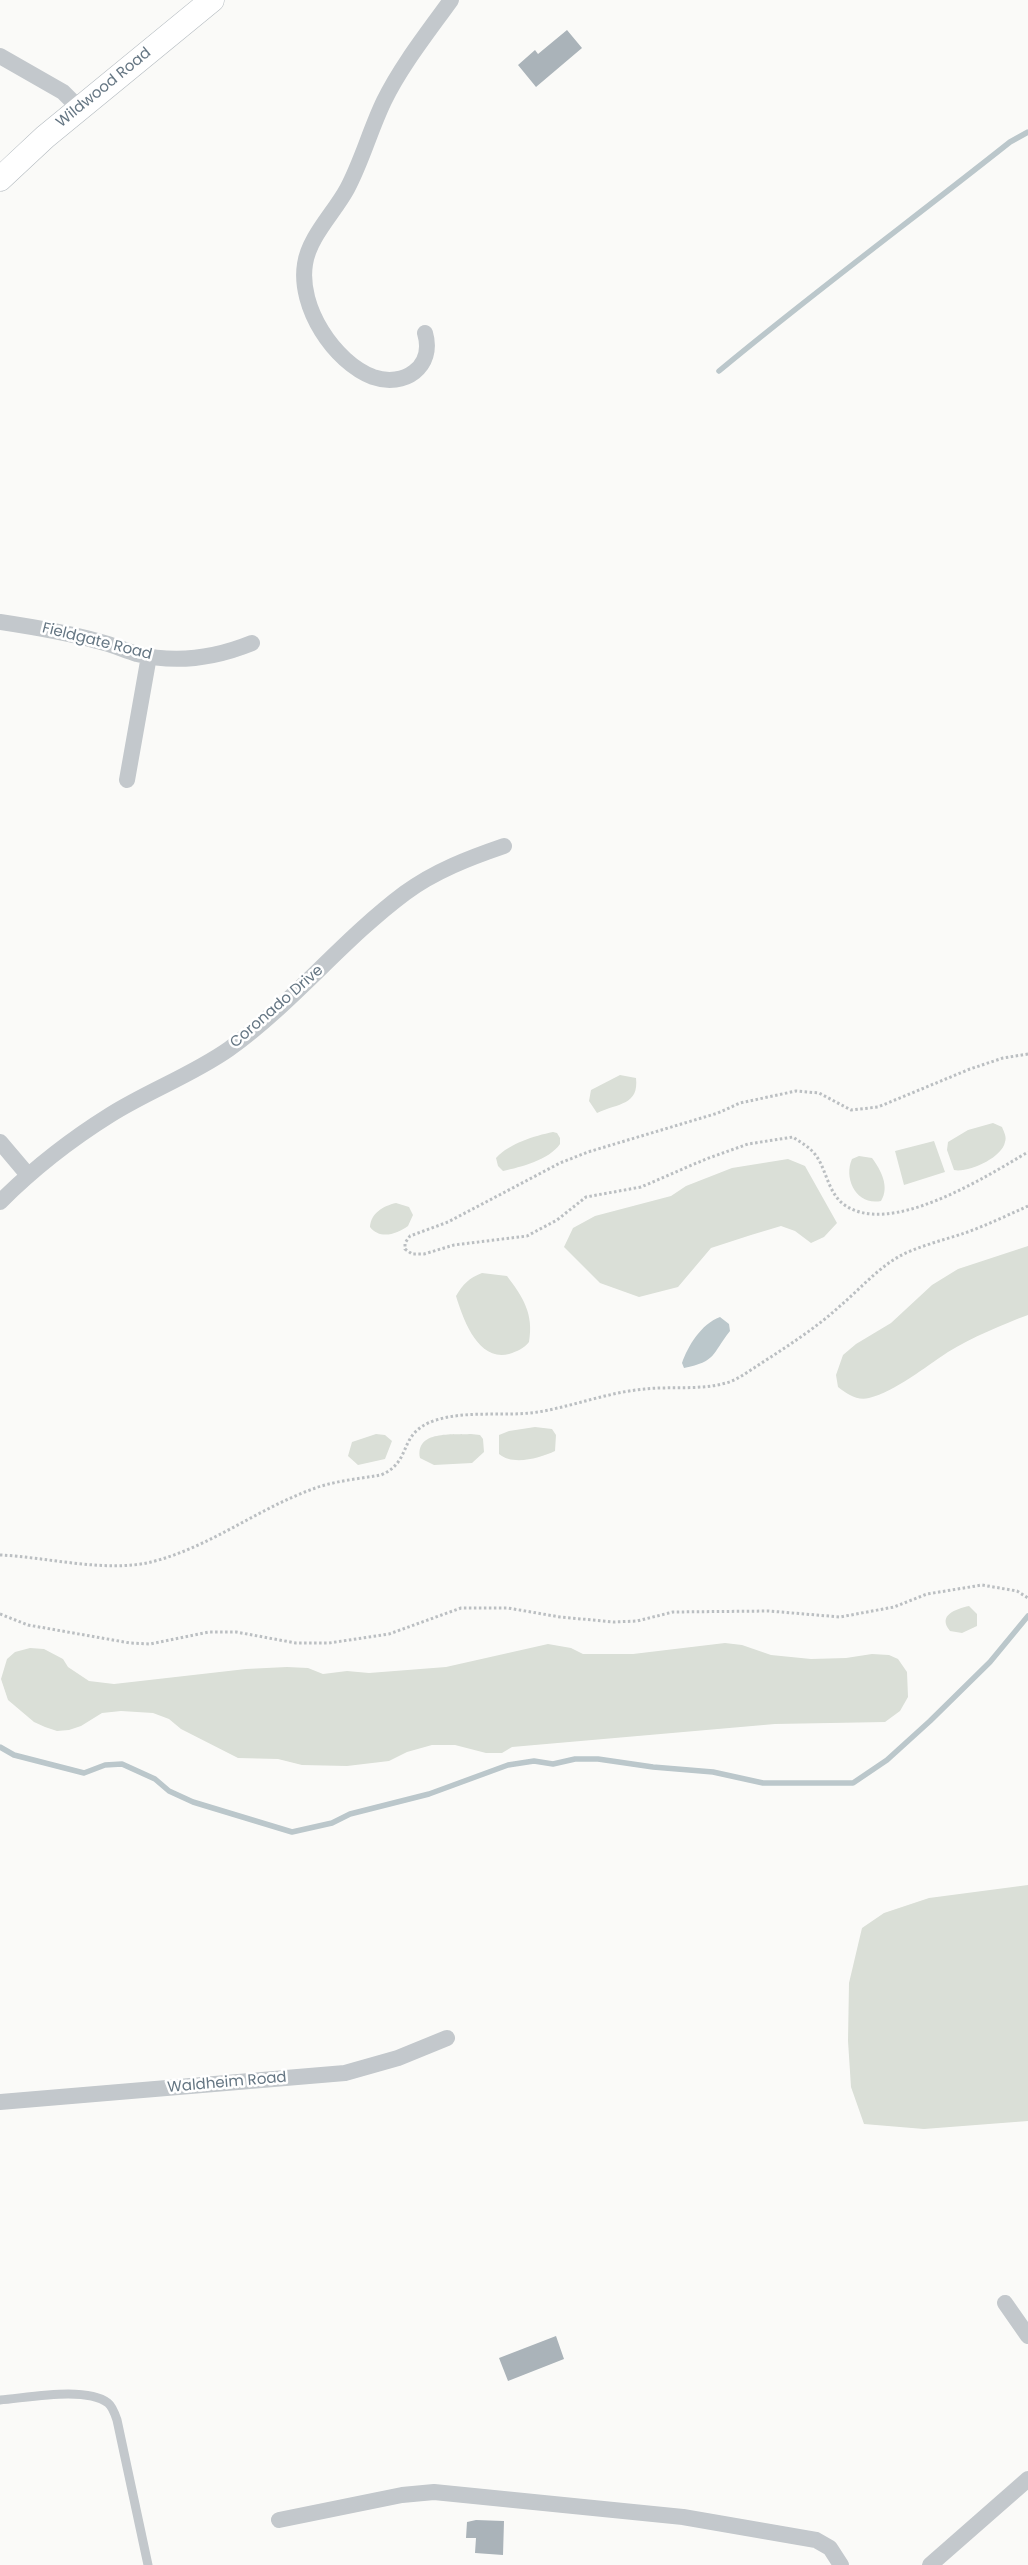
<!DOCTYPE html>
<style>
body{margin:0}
canvas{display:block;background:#fafaf8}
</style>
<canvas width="1028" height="2565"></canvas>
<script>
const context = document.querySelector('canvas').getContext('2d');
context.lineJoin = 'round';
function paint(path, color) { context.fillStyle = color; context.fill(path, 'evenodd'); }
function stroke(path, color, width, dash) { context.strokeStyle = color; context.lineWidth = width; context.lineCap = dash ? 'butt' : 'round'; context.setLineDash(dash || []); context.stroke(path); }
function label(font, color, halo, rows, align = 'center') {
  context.font = font + ' Poppins,sans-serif'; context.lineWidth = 5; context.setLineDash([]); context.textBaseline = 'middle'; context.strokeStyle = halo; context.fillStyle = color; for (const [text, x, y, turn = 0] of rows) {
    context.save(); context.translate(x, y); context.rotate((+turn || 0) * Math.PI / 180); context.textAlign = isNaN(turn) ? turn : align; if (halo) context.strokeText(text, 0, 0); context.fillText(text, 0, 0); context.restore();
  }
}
const green = new Path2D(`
 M620,1075L636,1078C639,1105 619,1103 597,1113L589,1101L591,1090Z
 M993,1123L1002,1127C1004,1132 1007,1137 1005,1142C1002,1158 968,1173 954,1170L947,1150L948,1142L968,1130Z
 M553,1132L557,1133L560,1138V1144C549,1160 521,1167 503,1171L498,1166L496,1158C510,1143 534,1136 553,1132Z
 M934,1141L945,1172L904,1185L895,1151Z
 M859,1156L872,1158C881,1170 890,1187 881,1201C857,1206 843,1179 852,1159Z
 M788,1159L805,1166L837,1223L824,1237L811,1243L795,1231L781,1226L751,1235L711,1248L678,1287L639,1297L600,1283L564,1247L573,1228L595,1216L671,1196L686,1186L732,1168Z
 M396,1203L409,1207L413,1215L408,1226C397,1234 380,1240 370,1227C371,1213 383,1206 396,1203Z
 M1028,1246V1315C1001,1325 973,1337 948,1352C925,1367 896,1391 869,1398C857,1401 847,1394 838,1387L836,1375L843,1355L856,1344L891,1323L932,1285L958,1269Z
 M482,1273L507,1276C523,1297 534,1314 529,1342C523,1349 518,1351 509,1354C478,1362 463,1319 456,1296C463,1284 469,1278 482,1273Z
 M535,1427L552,1429L556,1435L555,1451C540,1458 513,1466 499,1454V1435L509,1431Z
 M376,1434L385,1435L392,1441L385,1459L358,1465L348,1456L352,1442Z
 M471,1434L480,1435L483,1439L484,1452L472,1463L434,1465L420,1458C415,1430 453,1435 471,1434Z
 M969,1606L977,1614V1626L962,1633L950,1631C937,1615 956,1609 969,1606Z
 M725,1643L742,1645L771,1655L811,1659L846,1658L872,1654L889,1655L898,1659L907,1672L908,1697L900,1711L885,1722L775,1724L512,1747L502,1753H486L455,1745H432L407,1752L389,1761L347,1766L302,1765L278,1759L238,1758L181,1729L169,1719L153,1713L121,1711L102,1713L81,1726L69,1730L57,1731L45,1727L34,1722L8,1700L1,1679L7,1659L15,1652L30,1648L44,1649L63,1659L68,1667L89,1681L114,1684L246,1669L287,1667L308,1668L323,1674L347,1671L369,1673L446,1667L548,1644L571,1648L583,1654H633Z
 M1028,1885V2121L924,2129L864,2124L851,2087L848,2041L849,1983L862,1928L884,1913L929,1898Z`);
const water = new Path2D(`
 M720,1317L729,1324L730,1331C711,1355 717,1361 684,1368L682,1363C688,1346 701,1324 720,1317Z`);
const stream = new Path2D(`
 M719,371C814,292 913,219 1010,142L1028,132
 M0,1747L14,1755L84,1773L105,1765L122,1764L155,1779L169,1791L193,1802L292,1832L332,1823L350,1814L429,1794L508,1765L534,1761L553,1764L575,1759H598L653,1767L713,1772L763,1783H853L887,1760L930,1721L990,1662L1028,1616`);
const building = new Path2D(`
 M567,30L582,48L536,87L518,65L535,50L538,54Z
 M556,2336L564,2359L508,2381L499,2358Z
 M476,2520L504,2521L503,2555L475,2553L476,2538H466L467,2522Z`);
const path = new Path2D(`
 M1028,1054L1003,1058L970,1069L878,1107L851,1110L819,1093L796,1091L740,1103L718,1113L588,1152L560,1163L448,1222L410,1236L405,1243V1249L412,1254H424L454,1245L527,1236L557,1220L586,1197L641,1187L706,1159L748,1144L793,1137C800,1142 808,1146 814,1153C826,1167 827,1190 842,1203C887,1240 987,1176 1028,1152
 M0,1555C46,1557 107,1573 151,1562C208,1548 256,1510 310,1490C332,1481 358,1479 381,1475C414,1461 396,1433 436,1420C469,1410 505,1417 538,1412C574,1406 609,1392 645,1389C673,1386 705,1391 732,1381C741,1377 749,1371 757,1366C786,1347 815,1329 840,1306C859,1290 876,1270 898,1257C918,1246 944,1240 965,1233C987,1225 1008,1215 1028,1206
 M0,1614L28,1625L130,1643L150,1644L209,1632H236L296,1643H329L389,1634L461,1608H508L560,1617L614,1622L637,1621L673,1612L769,1611L840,1617L894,1607L927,1594L982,1585L1017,1591L1028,1598`);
const lane = new Path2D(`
 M0,2400C27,2398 86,2386 108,2403C112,2406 115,2414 117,2420L148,2565`);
const street = new Path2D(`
 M0,56L63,92L79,108
 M425,333C435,367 404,388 373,377C334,362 298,307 305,264C309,237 334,213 347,189C362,161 370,130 384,101C401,66 428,32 451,0
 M0,622C33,627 65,632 97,641C111,644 124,650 137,654C177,664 215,658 252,643
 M127,780L149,656
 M0,1142L28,1175
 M0,1202C33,1169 70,1140 110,1115C148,1091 192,1075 229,1049C293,1003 342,940 405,893C435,871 469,858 504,846
 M0,2102L345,2073L398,2058L447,2038
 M1005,2303L1028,2336
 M279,2520L402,2495L434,2492L683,2517L816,2540L830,2548L841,2565
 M930,2565L1028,2479`);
const secondary = new Path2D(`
 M0,179L45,137L212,0`);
const streetNames = [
 ["Wildwood Road",104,88,-39],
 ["Fieldgate Road",97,642,14],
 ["Coronado Drive",277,1007,-41],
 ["Waldheim Road",227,2083,-5]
];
paint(green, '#dadfd7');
paint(water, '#bbc7cb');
stroke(stream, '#bbc7cb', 5.5);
paint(building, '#aab3b9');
stroke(secondary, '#b3babf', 25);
stroke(path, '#bbbfc2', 3, [2.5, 2.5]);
stroke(lane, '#c3c8cc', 9);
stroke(street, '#c3c8cc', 16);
stroke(secondary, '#fff', 24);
label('15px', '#657683', '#fff', streetNames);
</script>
